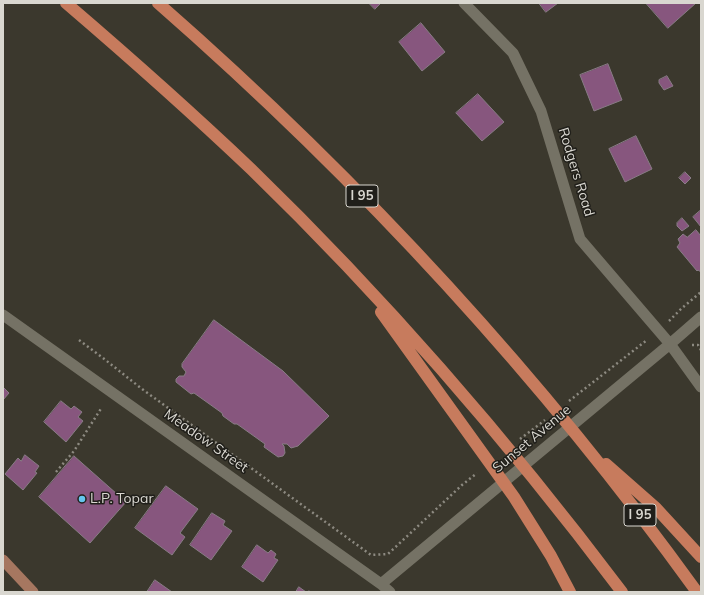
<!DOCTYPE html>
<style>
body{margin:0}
#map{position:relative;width:704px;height:595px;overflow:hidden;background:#3b382d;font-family:Mulish,sans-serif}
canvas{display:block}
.frame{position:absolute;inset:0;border:4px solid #d9d7d0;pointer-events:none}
</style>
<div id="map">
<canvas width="704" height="595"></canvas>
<div class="frame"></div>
</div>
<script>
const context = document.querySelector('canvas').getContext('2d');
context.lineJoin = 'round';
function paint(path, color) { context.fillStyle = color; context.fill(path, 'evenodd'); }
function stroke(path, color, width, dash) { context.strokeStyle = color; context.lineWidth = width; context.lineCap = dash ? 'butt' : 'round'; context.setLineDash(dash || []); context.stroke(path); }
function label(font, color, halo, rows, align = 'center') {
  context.font = font + ' Mulish,sans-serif'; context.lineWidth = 3; context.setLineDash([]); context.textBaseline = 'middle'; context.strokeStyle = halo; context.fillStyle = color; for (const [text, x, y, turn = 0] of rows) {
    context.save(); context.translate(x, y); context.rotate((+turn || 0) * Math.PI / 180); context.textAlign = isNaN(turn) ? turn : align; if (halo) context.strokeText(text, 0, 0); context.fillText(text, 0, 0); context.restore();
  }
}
const building = new Path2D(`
 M369,3H381L375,9Z
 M539,3H558L546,12Z
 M646,3H696L668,28Z
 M421,23L445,52L422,71L399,42Z
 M608,64L622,100L594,111L580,75Z
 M667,76L673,86L664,90L659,83V80Z
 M478,94L504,122L482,141L456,113Z
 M636,136L652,169L625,182L609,149Z
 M685,172L691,178L685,184L679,178Z
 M701,210V227L693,217Z
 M682,218L689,226L682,231L677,226V223Z
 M696,230L701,236V272L698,270L697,271L677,247L680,243L678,239L683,234L687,237Z
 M214,320L283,371L329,416L298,446L291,448L287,444H282L284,446L285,453L283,456L278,457L264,447L265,444L237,424H234L223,416L222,413L194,393L191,394L176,382V379L179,376H184L186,372L182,367V364Z
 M3,387L9,393L3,400Z
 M61,401L71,409L74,406L82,412L78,417L83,421L66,442L44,422Z
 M25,455L39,466L35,472L37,473L23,490L5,474L18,458L21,461Z
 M74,456L126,502L90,543L39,497Z
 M166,486L198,509L180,533L185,537L172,555L135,528Z
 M212,513L225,521L223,525L232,531L211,560L190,545Z
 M257,545L268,553L271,550L276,554L274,558L278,560L263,582L242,567Z
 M155,580L172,592H147Z
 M299,587L306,592L309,591L311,592H296Z`);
const path = new Path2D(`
 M669,321L682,308L701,292
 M79,340L103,358L142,389L371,555L388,554L462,485L477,473
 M692,345H698L701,350
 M569,401L647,340
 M520,439L545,420
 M56,472L74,451L102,407`);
const minor = new Path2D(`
 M464,3L513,53L541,111L580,239L670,344L701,387
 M3,315L381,584L390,592
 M381,584L670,344L701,317`);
const primary = new Path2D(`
 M3,560L33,592`);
const motorway = new Path2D(`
 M66,3C129,57 191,112 251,169C386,300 509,442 622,592
 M158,3C359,179 541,376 697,592
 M381,312L514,497L551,556L570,592
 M606,464L656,508L701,557`);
const markers = [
 [82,499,4,"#65c5ee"]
];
const shields = [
 [362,196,32],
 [640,515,32]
];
const shieldNames = [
 ["I 95",362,196],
 ["I 95",640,515]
];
const streetNames = [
 ["Rodgers Road",576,172,73],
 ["Sunset Avenue",532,439,-40],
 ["Meadow Street",206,441,35]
];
const poiNames = [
 ["L.P. Topar",90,499]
];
paint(building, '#87567e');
stroke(building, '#887c85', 1);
stroke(path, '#8d8a81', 2.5, [2, 3]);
stroke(minor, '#757265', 11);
stroke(primary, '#a67760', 11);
stroke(motorway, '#c77b5d', 12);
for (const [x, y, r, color] of markers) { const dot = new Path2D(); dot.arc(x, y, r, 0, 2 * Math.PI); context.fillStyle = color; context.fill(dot); stroke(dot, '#201f1a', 1.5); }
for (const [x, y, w] of shields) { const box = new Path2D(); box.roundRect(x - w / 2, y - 11, w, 22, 3); context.fillStyle = '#201f1a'; context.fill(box); stroke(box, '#d9d7d0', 1); }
label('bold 13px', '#d9d7d0', null, shieldNames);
label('14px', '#d9d7d0', '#201f1a', streetNames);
label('14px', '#d9d7d0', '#201f1a', poiNames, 'left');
</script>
